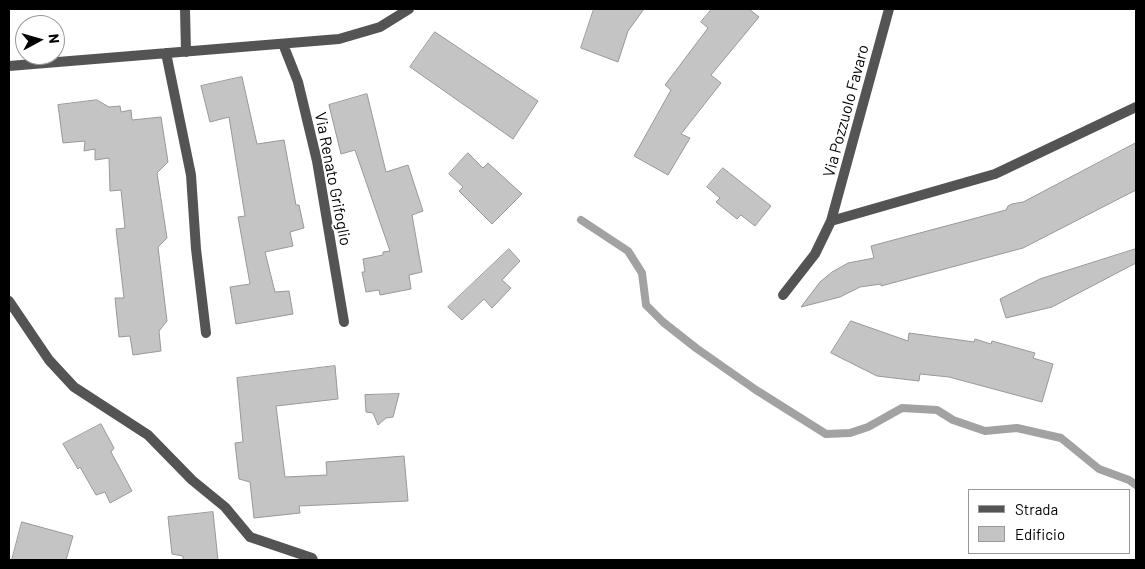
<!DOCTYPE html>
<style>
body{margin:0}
#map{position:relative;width:1145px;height:569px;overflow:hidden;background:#fff;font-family:Barlow,sans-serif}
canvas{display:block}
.frame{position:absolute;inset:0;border:10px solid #000;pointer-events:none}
.legend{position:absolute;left:968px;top:489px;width:162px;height:65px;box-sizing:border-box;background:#fff;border:1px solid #999;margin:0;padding:6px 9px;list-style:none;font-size:15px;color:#000}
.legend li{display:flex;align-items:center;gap:10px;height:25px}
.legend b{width:25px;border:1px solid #999}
.north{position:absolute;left:15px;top:15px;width:50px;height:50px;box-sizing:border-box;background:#fff;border:1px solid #999;border-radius:50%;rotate:84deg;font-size:14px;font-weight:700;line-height:20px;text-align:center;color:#000}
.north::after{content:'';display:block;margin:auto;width:18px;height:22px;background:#000;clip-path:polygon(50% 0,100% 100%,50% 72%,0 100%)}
</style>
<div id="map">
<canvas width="1145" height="569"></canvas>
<div class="frame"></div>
<ul class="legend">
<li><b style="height:6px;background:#545454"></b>Strada</li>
<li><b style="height:14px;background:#c4c4c4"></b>Edificio</li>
</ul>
<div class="north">N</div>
</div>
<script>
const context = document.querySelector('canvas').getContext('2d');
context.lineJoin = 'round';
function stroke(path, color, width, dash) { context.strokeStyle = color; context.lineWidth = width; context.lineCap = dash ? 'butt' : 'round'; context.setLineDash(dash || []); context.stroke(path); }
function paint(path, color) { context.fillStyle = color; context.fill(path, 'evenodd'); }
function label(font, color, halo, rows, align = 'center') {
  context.font = font + ' Barlow,sans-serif'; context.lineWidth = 4; context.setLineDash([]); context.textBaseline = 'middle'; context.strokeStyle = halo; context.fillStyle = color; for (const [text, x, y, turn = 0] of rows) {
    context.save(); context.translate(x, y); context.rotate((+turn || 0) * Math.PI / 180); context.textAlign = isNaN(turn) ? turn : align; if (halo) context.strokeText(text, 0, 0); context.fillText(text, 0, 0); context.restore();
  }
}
const stream = new Path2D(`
 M581,220L628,251L642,273L646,305L663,322L696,348L756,390L826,434L850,433L868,427L902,408L937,410L953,420L985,431L1017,428L1061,438L1099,469L1129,480L1136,485`);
const building = new Path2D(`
 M594,9H644L628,31L618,62L581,48Z
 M712,9H749L759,17L711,75L721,83L681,134L690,138L668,175L634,156L671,90L665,85L708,28L701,22Z
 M435,32L538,101L513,139L410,67Z
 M242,77L257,144L284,140L296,205H299L304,228L290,232L293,246L265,252L275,292L289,291L293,314L236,324L230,287L250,284L238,217L245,216L229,117L210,122L201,86Z
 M367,94L386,172L408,165L423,211L412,215L422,272L409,275L411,289L380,295L379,290L366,292L362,272H365L363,259L383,255V252L390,251L355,150L341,154L329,105Z
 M97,100L109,107L120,106L121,112L131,110L132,120L161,117L168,162L157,173L167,238L158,247L167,321L159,331L161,351L133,355L130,336L119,337L115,298H124L116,229L125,228L121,190L110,191L109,158L95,160V149L84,151L85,141L63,143L58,105Z
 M1136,143V190L1023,248L881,286V284L860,287L840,297L801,307L820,282L832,272L848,263L874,258L871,246L1006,210L1008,206L1012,204L1023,202Z
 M468,153L483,168L488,163L522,194L492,224L459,191L463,187L449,174Z
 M723,168L771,206L755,226L741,215L737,219L716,202L720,198L707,187Z
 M509,249L520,261L502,280L511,288L492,308L484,299L462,320L448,307Z
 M1136,249V263L1052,307L1006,318L1000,299L1040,279Z
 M851,321L908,341L909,333L974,342L975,339L991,344L992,341L1035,353L1033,358L1053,364L1042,402L949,377L920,374L919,381L877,376L831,353Z
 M335,366L338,399L276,406L285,477L327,475L326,462L404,456L408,501L299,506L300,513L254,518L250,482L239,479L235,443L243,442L237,378Z
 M399,394L393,417L386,418L378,425L373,413L366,412L365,395Z
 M101,424L114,448L111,452L132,491L110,503L105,492L96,495L80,467L78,469L63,444Z
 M213,512L218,560H183V556L172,554L168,517Z
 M22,522L73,536L66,560H12Z`);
const minor = new Path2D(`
 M185,9L186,52
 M283,44L298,82L317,161L344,322
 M166,53L191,175L196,249L206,333
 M9,66L339,39L380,27L409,9
 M831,221L995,174L1136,107
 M783,295L815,254L831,221L889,9
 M9,301L49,360L74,387L148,435L192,480L225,507L250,537L312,558L313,560`);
const streetNames = [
 ["Via Pozzuolo Favaro",846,111,-75],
 ["Via Renato Grifoglio",333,179,79]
];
stroke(stream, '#a2a2a2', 8);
paint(building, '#c4c4c4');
stroke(building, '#989898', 1);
stroke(minor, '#545454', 10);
label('16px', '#000', '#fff', streetNames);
</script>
